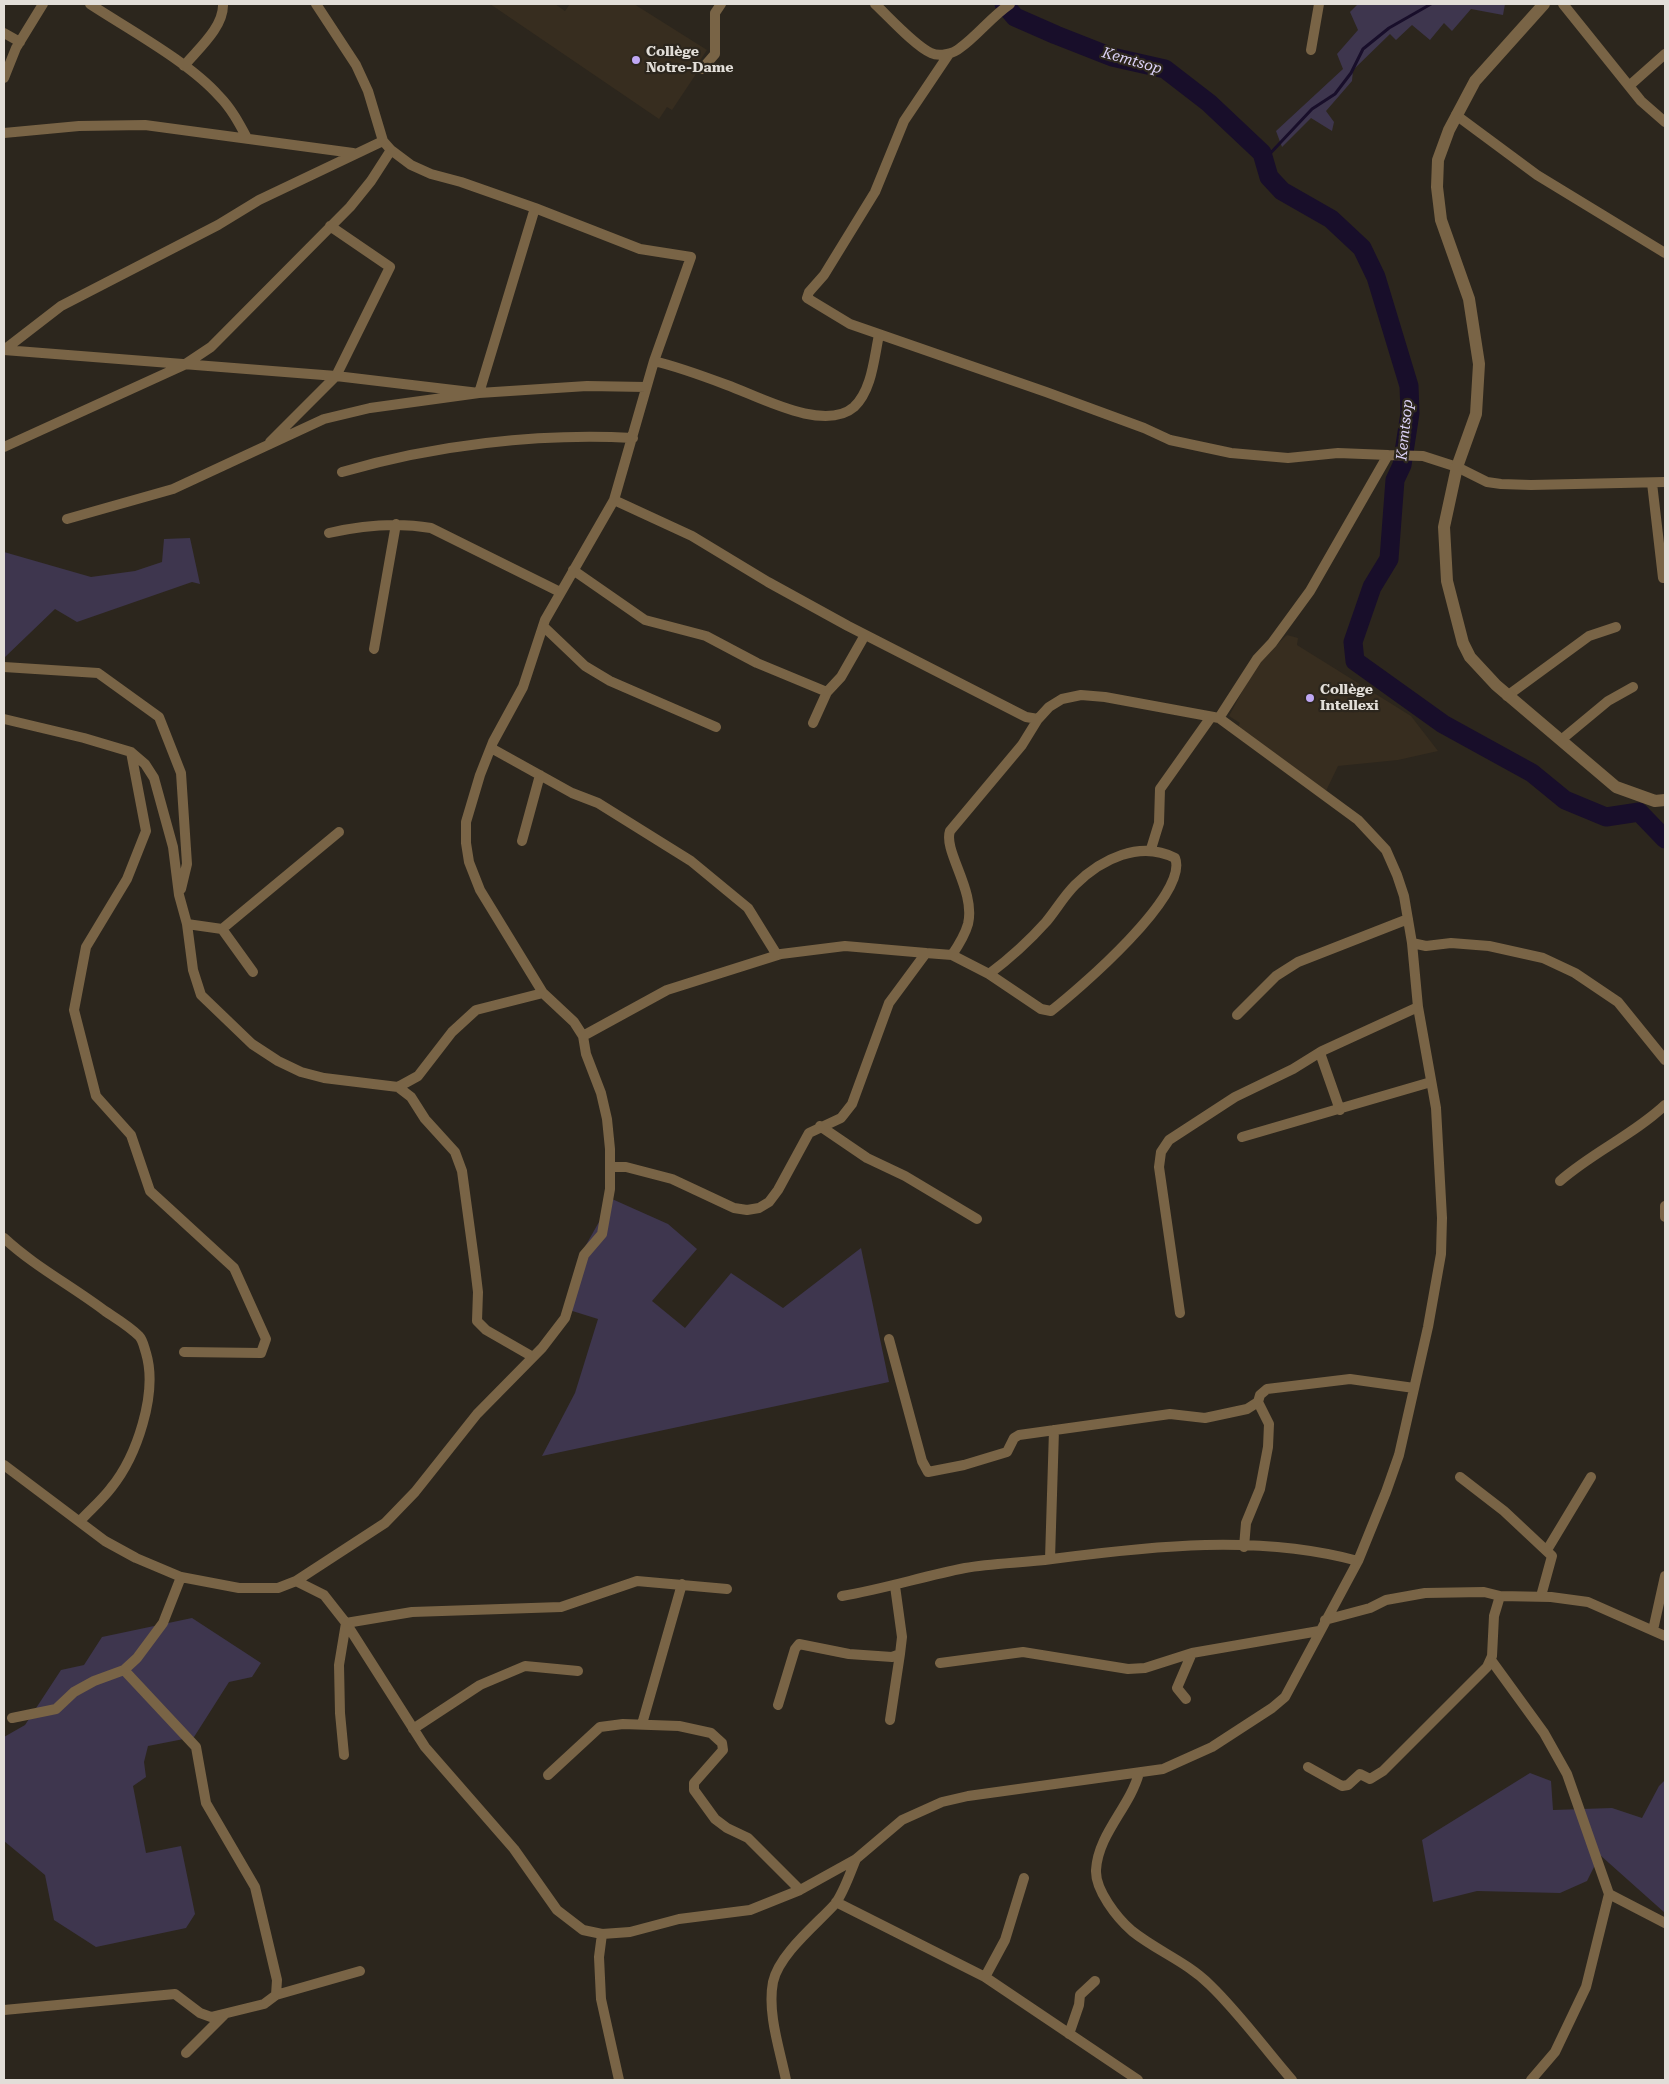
<!DOCTYPE html>
<meta charset="utf-8">
<style>
body{margin:0}
#map{position:relative;width:1669px;height:2084px;overflow:hidden;background:#2c261d;font-family:"Roboto Serif",serif}
canvas{display:block}
.frame{position:absolute;inset:0;border:5px solid #e2ded8;pointer-events:none}
</style>
<div id="map">
<canvas width="1669" height="2084"></canvas>
<div class="frame"></div>
</div>
<script>
const context = document.querySelector('canvas').getContext('2d');
context.lineJoin = 'round';
function paint(path, color) { context.fillStyle = color; context.fill(path, 'evenodd'); }
function stroke(path, color, width, dash) { context.strokeStyle = color; context.lineWidth = width; context.lineCap = dash ? 'butt' : 'round'; context.setLineDash(dash || []); context.stroke(path); }
function label(font, color, halo, rows, align = 'center') {
  context.font = font + ' "Roboto Serif",serif'; context.lineWidth = 4.5; context.setLineDash([]); context.textBaseline = 'middle'; context.strokeStyle = halo; context.fillStyle = color; for (const [text, x, y, turn = 0] of rows) {
    context.save(); context.translate(x, y); context.rotate((+turn || 0) * Math.PI / 180); context.textAlign = isNaN(turn) ? turn : align; if (halo) context.strokeText(text, 0, 0); context.fillText(text, 0, 0); context.restore();
  }
}
const built = new Path2D(`
 M490,4H555L565,11L570,4H634L707,50L693,71L696,74L672,110L667,107L659,119Z
 M1287,635L1298,638L1297,645L1411,716L1438,751L1398,760L1338,766L1326,791L1296,773L1238,726L1240,723L1229,716L1257,664Z`);
const green = new Path2D(`
 M1358,4H1505L1503,15L1471,9L1452,31L1444,23L1430,40L1412,25L1396,40L1390,34L1353,70L1352,81L1326,111L1334,122L1332,131L1311,118L1282,147L1276,131L1343,69L1337,54L1358,30L1350,12Z
 M190,538L200,584L192,582L77,622L55,609L4,658V552L91,577L135,571L162,562L164,539Z
 M612,1199L668,1224L697,1249L652,1301L685,1328L731,1273L783,1308L861,1248L889,1382L542,1456L575,1393L598,1319L566,1309L582,1252Z
 M192,1618L261,1663L252,1677L229,1682L194,1737L148,1746L144,1762L146,1777L133,1786L146,1853L181,1846L195,1914L186,1928L96,1947L54,1920L45,1875L4,1841V1737L25,1725L61,1670L84,1665L102,1637Z
 M1530,1773L1551,1781L1553,1810L1612,1808L1642,1818L1659,1786L1665,1780V1913L1600,1855L1587,1881L1560,1893L1477,1891L1433,1902L1422,1840Z`);
const stream = new Path2D(`
 M1264,160L1312,109L1335,94L1351,73L1363,49L1389,28L1431,4`);
const river = new Path2D(`
 M1004,4L1015,17L1056,35L1112,57L1165,69L1209,103L1262,153L1269,177L1282,191L1331,219L1362,248L1376,277L1409,386L1410,413L1402,465L1395,480L1389,559L1372,587L1353,642L1355,661L1443,724L1532,773L1565,800L1606,817L1639,812L1665,839`);
const minor = new Path2D(`
 M90,4C128,29 189,62 219,96C231,108 239,123 247,138
 M875,4C888,16 915,46 931,53C939,57 953,54 960,48C978,35 991,17 1010,4
 M1563,4L1641,101L1665,122
 M4,33L20,42
 M1311,50L1319,4
 M949,54L904,121L875,192L824,275L809,292L807,298L850,324L1046,392L1144,428L1170,440L1231,453L1288,458L1338,453L1388,455
 M184,66C198,49 224,27 223,4
 M702,69L715,54V13L721,4
 M4,78L16,48L43,4
 M1629,86L1665,54
 M1456,115L1537,175L1665,253
 M4,133L79,126L145,125L353,153
 M4,350L336,376L479,393L535,208
 M4,350L61,306L218,225L259,200L383,141L368,91L356,65L316,4
 M654,361C679,367 703,376 727,385C758,396 824,433 854,407C872,390 874,358 879,335
 M270,442L336,376L390,267L330,226
 M4,447L184,365L211,347L350,207L371,181L391,150
 M342,472C434,445 537,433 633,438
 M1652,483L1663,578
 M614,500L692,536L768,582L848,626L1026,717L1038,719
 M67,519L173,489L324,419L370,408L479,393L587,386L646,387
 M329,533C364,525 396,522 431,528L560,592
 M573,570L645,620L706,636L757,663L827,692
 M543,626L585,666L610,681L716,727
 M374,649L396,524
 M4,667L98,673L159,717L181,773L187,864L181,889
 M1507,696L1589,636L1616,627
 M1219,718L1257,659L1272,643L1310,591L1388,455L1423,456L1457,467L1487,482L1501,484L1531,485L1665,482
 M4,719L84,738L131,752L145,764L154,778L173,847L179,895L187,924L193,970L201,995L252,1044L278,1061L301,1072L324,1078L398,1087L411,1097L425,1119L455,1152L462,1171L475,1267L478,1292L477,1321L486,1330L533,1357
 M813,723L827,692L841,677L865,635
 M1561,740L1608,701L1633,687
 M491,748L572,793L598,803L691,861L748,908L777,955
 M131,752L146,831L127,879L86,947L74,1010L96,1096L131,1135L150,1191L234,1268L266,1339L261,1353L184,1352
 M522,841L540,775
 M1151,849L1159,823L1160,789L1211,717
 M187,924L222,929L339,832
 M222,929L253,972
 M1412,943L1426,946L1451,943L1489,946L1543,958L1575,973L1618,1002L1665,1060
 M952,955L989,974L1041,1009L1051,1011C1078,990 1190,894 1175,858C1140,840 1101,859 1075,885C1064,896 1056,910 1046,922C1029,941 1009,959 989,974
 M1237,1015L1276,976L1298,962L1408,919
 M583,1036L667,990L781,954L845,946L926,953
 M1320,1053L1340,1110
 M398,1087L418,1076L452,1032L476,1010L543,993
 M820,1126L867,1158L905,1176L977,1219
 M1242,1137L1431,1082
 M1560,1181C1593,1152 1633,1135 1665,1105
 M1665,1206V1217
 M4,1238C34,1266 72,1286 105,1311C117,1319 129,1326 139,1336C143,1340 144,1347 146,1353C158,1393 137,1456 111,1488C102,1500 90,1510 80,1521
 M1180,1313L1159,1167L1161,1152L1169,1140L1235,1097L1293,1069L1322,1051L1418,1007
 M889,1339L922,1461L928,1472L964,1465L1007,1452L1014,1438L1019,1435L1170,1414L1205,1418L1247,1409L1258,1402L1260,1395L1267,1389L1350,1379L1414,1388
 M4,1465L105,1541L136,1558L181,1577L239,1588H278L296,1581L385,1523L415,1492L477,1414L542,1348L565,1318L584,1255L602,1234L610,1189V1149L607,1119L601,1093L586,1054L583,1036L574,1022L543,993L480,890L469,862L466,843V822L480,775L493,742L523,687L545,620L614,500L654,361L691,257L640,249L535,208L461,182L431,174L411,165L391,150L383,141
 M1460,1477L1504,1511L1552,1556L1541,1596
 M1244,1547L1246,1523L1260,1489L1268,1447L1269,1424L1258,1402
 M1547,1550L1591,1477
 M1050,1559L1054,1430
 M296,1581L324,1595L346,1623L425,1747L514,1849L557,1910L583,1930L602,1934L630,1932L679,1919L750,1910L800,1890L856,1859L902,1820L942,1802L968,1796L1163,1769L1212,1747L1272,1708L1285,1697L1358,1561L1386,1492L1399,1455L1428,1327L1441,1254L1442,1218L1436,1108L1418,1007L1412,943L1404,896L1397,875L1386,850L1358,820L1219,718L1105,697L1081,695L1062,699L1049,707L1038,719L1022,745L950,831C943,851 976,891 968,924C965,935 958,946 952,955L926,953L889,1003L852,1104L841,1118L809,1133L778,1190L769,1202L759,1208L747,1210L734,1208L672,1179L626,1167H611
 M842,1596C884,1589 924,1576 965,1568C993,1563 1023,1563 1052,1559C1152,1546 1259,1534 1358,1561
 M1325,1620L1370,1608L1386,1600L1425,1593L1484,1592L1500,1596L1551,1597L1588,1602L1665,1636
 M1653,1630L1665,1576
 M1491,1660L1544,1733L1567,1774L1609,1894L1586,1987L1555,2052L1531,2080
 M940,1663L1023,1652L1128,1669L1145,1668L1192,1653
 M1186,1699L1177,1688L1192,1653L1319,1631
 M778,1705L795,1649L799,1644L849,1654L892,1657L900,1654L902,1637L895,1586
 M12,1718L56,1709L74,1692L94,1681L124,1670L137,1658L163,1623L181,1577
 M890,1720L900,1654
 M642,1724L682,1584
 M413,1729L480,1685L525,1666L578,1671
 M344,1755L340,1713L339,1665L346,1623L412,1612L561,1607L637,1581L727,1589
 M1308,1767L1342,1786L1348,1785L1360,1774L1370,1779L1383,1771L1487,1667L1492,1656L1494,1616L1500,1596
 M1139,1773C1130,1807 1098,1834 1096,1870C1095,1890 1117,1918 1132,1931C1157,1951 1187,1962 1210,1985C1240,2014 1265,2049 1292,2080
 M548,1775L600,1727L623,1724L679,1726L711,1733L722,1743L723,1750L694,1783V1790L715,1819L727,1828L748,1838L800,1890
 M1609,1894L1665,1923
 M836,1902L985,1977L1138,2080
 M602,1934L599,1957L601,1999L619,2080
 M985,1977L1005,1940L1024,1878
 M276,1995L360,1971
 M4,2010L175,1994L200,2013L211,2017L264,2004L276,1995L277,1980L255,1887L206,1803L196,1747L124,1670
 M1069,2034L1079,2005L1080,1995L1095,1981
 M186,2053L224,2015
 M786,2080C780,2050 767,2013 773,1982C779,1954 817,1924 835,1904C844,1892 850,1873 856,1859`);
const tertiary = new Path2D(`
 M1544,4L1475,81L1449,130L1438,160L1437,187L1441,220L1469,299L1479,364L1476,414L1457,467L1444,527L1447,581L1463,643L1470,657L1496,685L1616,787L1655,801L1665,800`);
const markers = [
 [636,60,5,"#c0a8f4"],
 [1310,698,5,"#c0a8f4"]
];
const poiNames = [
 ["Collège",646,52],
 ["Notre-Dame",646,68],
 ["Collège",1320,690],
 ["Intellexi",1320,706]
];
const waterNames = [
 ["Kemtsop",1132,61,16],
 ["Kemtsop",1405,430,-84]
];
paint(built, '#372d1f');
paint(green, '#3e364e');
stroke(stream, '#180e2a', 3);
stroke(river, '#180e2a', 19);
stroke(minor, '#796446', 10);
stroke(tertiary, '#796446', 12);
for (const [x, y, r, color] of markers) { const dot = new Path2D(); dot.arc(x, y, r, 0, 2 * Math.PI); context.fillStyle = color; context.fill(dot); stroke(dot, '#2c261d', 2); }
label('bold 14px', '#e2ded8', '#2c261d', poiNames, 'left');
label('italic 15px', '#dcd2f7', '#2c261d', waterNames);
</script>
